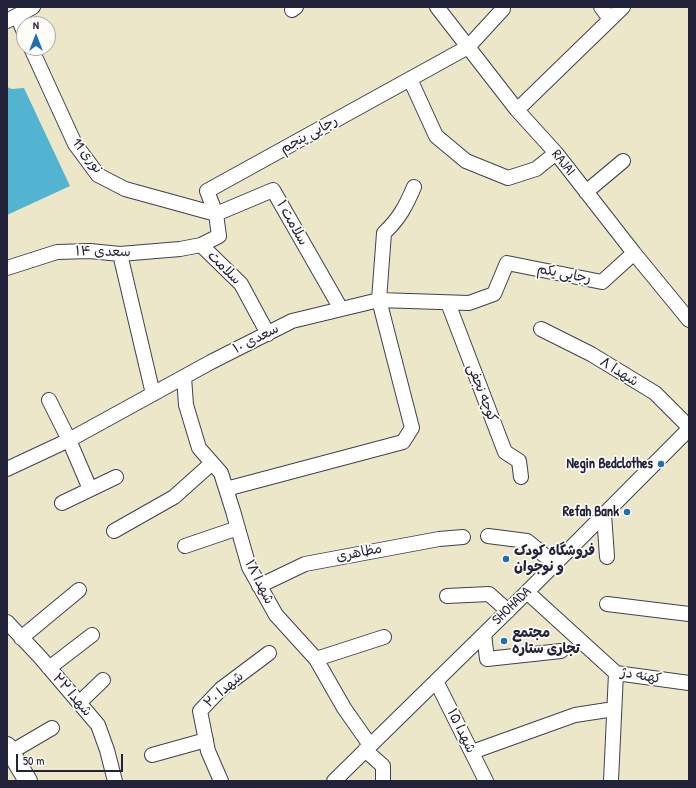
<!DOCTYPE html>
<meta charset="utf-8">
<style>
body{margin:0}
#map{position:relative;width:696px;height:788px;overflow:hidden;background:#ede7ca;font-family:"Patrick Hand",sans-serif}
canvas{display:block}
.frame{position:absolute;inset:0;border:8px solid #22223b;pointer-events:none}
.north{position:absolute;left:16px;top:16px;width:40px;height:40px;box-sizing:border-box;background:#fdfcf7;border:1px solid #a5a5ac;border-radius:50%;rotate:0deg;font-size:11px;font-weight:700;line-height:16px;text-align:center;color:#22223b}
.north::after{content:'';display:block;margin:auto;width:14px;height:18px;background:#1f6fb2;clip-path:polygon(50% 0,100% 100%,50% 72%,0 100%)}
.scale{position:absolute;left:16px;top:754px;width:107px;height:18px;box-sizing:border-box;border:2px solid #22223b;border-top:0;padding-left:5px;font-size:12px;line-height:14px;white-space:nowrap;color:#22223b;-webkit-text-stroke:3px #fdfcf7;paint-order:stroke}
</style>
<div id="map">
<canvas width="696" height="788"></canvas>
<div class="frame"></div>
<div class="north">N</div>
<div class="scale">50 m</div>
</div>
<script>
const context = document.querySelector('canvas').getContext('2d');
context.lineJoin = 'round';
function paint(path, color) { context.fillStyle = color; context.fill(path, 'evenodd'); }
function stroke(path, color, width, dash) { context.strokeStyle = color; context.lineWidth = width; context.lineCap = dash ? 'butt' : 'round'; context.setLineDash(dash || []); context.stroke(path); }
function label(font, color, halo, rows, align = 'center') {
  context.font = font + ' "Patrick Hand","Playpen Sans Arabic",sans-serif'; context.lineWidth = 3.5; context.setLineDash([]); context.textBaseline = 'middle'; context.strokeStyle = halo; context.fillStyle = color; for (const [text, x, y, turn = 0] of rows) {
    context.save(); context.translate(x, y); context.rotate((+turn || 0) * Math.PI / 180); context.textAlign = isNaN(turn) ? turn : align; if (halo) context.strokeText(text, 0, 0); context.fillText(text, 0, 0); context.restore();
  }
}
const water = new Path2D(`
 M7,87L12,89L24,88L70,186L7,215Z`);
const minor = new Path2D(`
 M437,7L517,110L556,153L634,253L689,320
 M601,7L610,19
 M292,10L296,7
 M17,16L24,32
 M7,21L33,7
 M31,48L75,144L98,175L125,189L216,214L273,190L341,309
 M410,79L436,136L466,161L508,178L536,169L556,153
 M517,110L623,7
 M586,192L623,161
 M201,245L241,284L268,334
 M120,254L153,394
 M7,268L57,252L90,251L120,254L180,249L201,245L219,236L216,214L207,191L468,47L503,9
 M448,303L505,452L519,461L521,477
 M541,329L591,354L655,393L689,427
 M184,377L186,405L199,448L221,473L233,511L249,567L276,615L316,659L344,708L370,745
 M49,400L69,440L90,489
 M7,469L69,440L211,362L292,321L379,300L469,303L494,294L507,263L602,282L634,253
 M226,489L403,442L412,428L379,300L384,233C399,219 406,206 414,187
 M62,503L116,477
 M604,514L607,557
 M114,531L174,497L212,463
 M488,536L527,541L555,564
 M185,546L238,528
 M259,586L305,564L439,539L463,537
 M527,592L616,673L689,683
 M447,596L489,594L508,611
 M607,604L689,614
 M7,622L40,657L98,725L107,750L115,781
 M484,634L487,659L561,651
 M21,638L79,590
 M316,659L384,637
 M49,668L92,635
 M436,681L486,781
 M79,703L103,680
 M365,750L383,766V781
 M11,752L52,728
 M472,752L575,715L614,709
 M152,755L206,740
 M221,781L208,751L200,711L221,689L269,653
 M334,781L527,592L689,429
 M611,781L616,673`);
const major = new Path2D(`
 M7,746L28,781`);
const markers = [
 [661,464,4,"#1f6fb2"],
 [627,512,4,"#1f6fb2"],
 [506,559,4,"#1f6fb2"],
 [504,641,4,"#1f6fb2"]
];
const streetNames = [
 ["رجایی پنجم",309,135,-29],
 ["نوری 11",87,156,52],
 ["RAJAI",563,163,51],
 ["سلامت ۱",292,223,61],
 ["سعدی ۱۴",103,252,1],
 ["سلامت",224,268,45],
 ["رجایی یکم",564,274,11],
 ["سعدی ۱۰",256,339,-27],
 ["شهدا ۸",619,372,32],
 ["کوچه نجفی",482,393,69],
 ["مظاهری",359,553,-11],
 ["شهدا ۱۸",259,582,63],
 ["SHOHADA",512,606,-44],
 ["کهنه دژ",641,676,10],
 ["شهدا ۲۰",224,690,-41],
 ["شهدا ۲۲",72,695,49],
 ["شهدا ۱۵",461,731,64]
];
const poiNames = [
 ["Negin Bedclothes",653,464],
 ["Refah Bank",619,512],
 ["فروشگاه کودک",514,551,"left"],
 ["و نوجوان",514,567,"left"],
 ["مجتمع",512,633,"left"],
 ["تجاری ستاره",512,649,"left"]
];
paint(water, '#53b4d2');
stroke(minor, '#404050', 16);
stroke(major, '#404050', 20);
stroke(minor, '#fff', 14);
stroke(major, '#fff', 18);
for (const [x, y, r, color] of markers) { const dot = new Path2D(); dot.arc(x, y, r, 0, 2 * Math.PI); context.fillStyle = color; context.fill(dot); stroke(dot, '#fdfcf7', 1.5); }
label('14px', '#22223b', '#fdfcf7', streetNames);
label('bold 14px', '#22223b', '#fdfcf7', poiNames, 'right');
</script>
